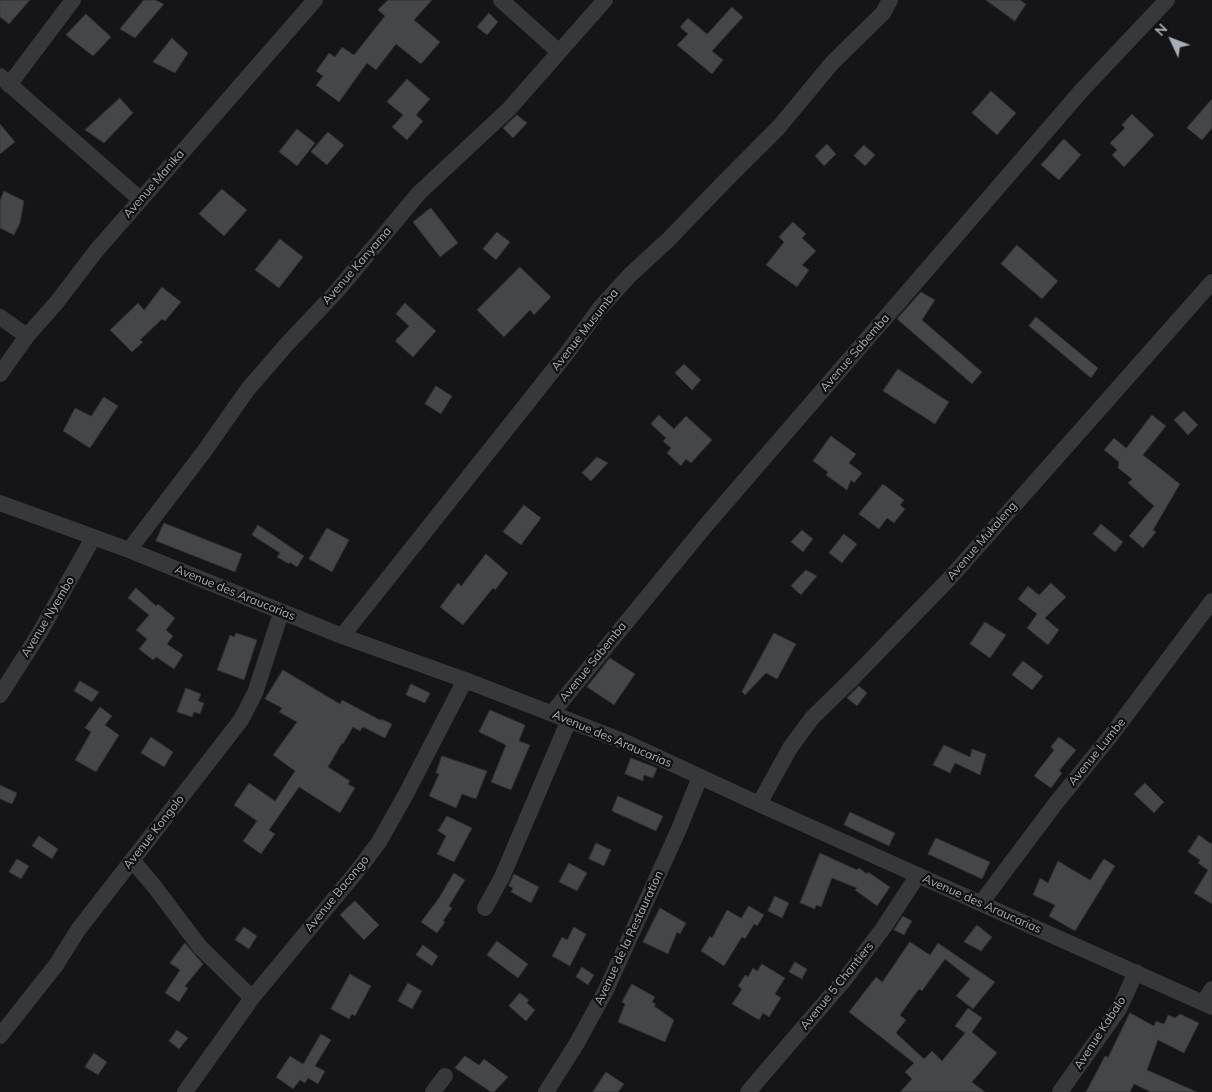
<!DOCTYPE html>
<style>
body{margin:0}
#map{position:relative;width:1212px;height:1092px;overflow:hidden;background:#151517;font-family:Mulish,sans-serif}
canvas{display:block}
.north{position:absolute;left:1147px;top:15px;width:50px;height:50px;-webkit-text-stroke:4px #101012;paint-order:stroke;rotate:313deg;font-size:14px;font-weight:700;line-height:20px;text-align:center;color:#a8aeb6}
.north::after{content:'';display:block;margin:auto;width:18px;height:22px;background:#a8aeb6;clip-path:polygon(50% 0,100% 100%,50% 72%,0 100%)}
</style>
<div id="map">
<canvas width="1212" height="1092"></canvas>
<div class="north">N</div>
</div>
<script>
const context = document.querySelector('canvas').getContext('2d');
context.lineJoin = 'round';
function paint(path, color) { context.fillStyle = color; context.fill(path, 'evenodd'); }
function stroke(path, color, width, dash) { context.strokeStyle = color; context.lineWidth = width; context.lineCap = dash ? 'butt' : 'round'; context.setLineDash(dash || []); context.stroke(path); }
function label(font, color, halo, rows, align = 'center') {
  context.font = font + ' Mulish,sans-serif'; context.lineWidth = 4.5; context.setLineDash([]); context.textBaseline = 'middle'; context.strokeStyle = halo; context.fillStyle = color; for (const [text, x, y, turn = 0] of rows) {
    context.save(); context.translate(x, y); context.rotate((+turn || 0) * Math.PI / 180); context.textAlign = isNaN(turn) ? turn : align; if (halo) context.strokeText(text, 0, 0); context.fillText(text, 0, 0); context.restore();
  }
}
const building = new Path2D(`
 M0,0H30L9,24L0,17Z
 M144,0H155L164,4L135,38L120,29Z
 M388,0H432L414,20L440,42L421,64L396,44L376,70L367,63L339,102L316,85L323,76L316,71L329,53L335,57L342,47L354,55L385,16L378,10Z
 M986,0H1020L1026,4L1015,21Z
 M732,7L743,17L712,51L723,60L712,74L677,45L688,34L680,27L688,18L707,34Z
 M489,13L498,22L487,35L477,27Z
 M86,14L111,37L93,56L66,35Z
 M172,38L188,53L175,73L153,62Z
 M407,79L430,99L416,115L423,121L407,140L392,127L403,115L387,102Z
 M991,91L1016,113L997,135L972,113Z
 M120,98L133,113L104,143L85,130Z
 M1212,99V128L1202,140L1187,128Z
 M1132,114L1154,135L1124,167L1112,155L1117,150L1110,143L1125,128L1122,125Z
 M517,115L527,123L513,138L503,128Z
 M0,124L15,142L0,154Z
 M297,129L315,143L297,166L279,152Z
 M328,132L344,145L327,165L311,152Z
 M1064,139L1081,155L1059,180L1041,165Z
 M827,144L836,154L824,166L815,156Z
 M864,145L875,155L865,166L854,156Z
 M222,189L247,210L224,236L199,214Z
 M4,191L24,201L20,223L14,235L0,228V201Z
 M431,208L458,243L440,257L413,222Z
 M793,222L806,234L802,238L816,251L802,265L809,270L797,287L766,265L784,242L779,237Z
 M497,232L510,242L496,260L483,249Z
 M280,239L303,257L279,288L255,270Z
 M1017,245L1058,281L1042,299L1001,264Z
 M520,267L551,297L534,315L530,310L504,337L477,310Z
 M162,287L181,302L165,321L162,319L140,340L143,342L132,352L110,330L138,303L144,310Z
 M921,292L935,300L922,320L982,372L972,384L897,319Z
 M405,303L436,331L413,357L395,341L409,326L396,314Z
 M1036,317L1098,368L1091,378L1029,326Z
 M684,364L701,380L692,390L675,373Z
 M898,369L949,402L935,424L883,391Z
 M436,386L452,396L441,414L425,404Z
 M104,397L118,406L90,448L63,431L75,408L91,416Z
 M1184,411L1198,425L1188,435L1174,420Z
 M659,415L674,429L686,416L712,440L691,463L686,459L681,466L667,453L671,448L663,441L666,438L651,424Z
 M1152,415L1166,426L1143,455L1180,484L1153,530L1156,532L1143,548L1129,536L1154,506L1128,483L1132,479L1118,468L1119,462L1104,450L1114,438L1126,448Z
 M831,436L856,454L849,463L862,473L854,483L851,480L847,490L826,475L828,472L813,461Z
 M597,457L608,463L591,481L582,473Z
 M883,484L904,500L900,505L905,509L894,523L887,518L879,529L859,514Z
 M524,505L541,518L521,545L503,532Z
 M164,523L242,554L235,572L156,541Z
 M1101,524L1123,542L1115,552L1093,534Z
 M258,525L304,556L297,567L290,562L289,564L277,557L280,553L252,535Z
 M327,528L349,540L332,572L309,559Z
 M802,530L813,539L803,552L791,542Z
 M844,534L857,544L842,563L829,553Z
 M486,554L508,573L495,590L493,588L463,625L440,607L458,583L461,586Z
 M806,570L817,576L801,595L791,586Z
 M1051,583L1066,597L1045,618L1059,630L1048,645L1027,628L1037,614L1018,599L1028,586L1039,595Z
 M136,588L156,606L158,604L175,618L166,630L173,636L167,644L183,655L174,669L156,657L153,660L139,649L147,639L136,630L149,615L128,598Z
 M985,622L1006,635L990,658L970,644Z
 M236,633L257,640L244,680L217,670L230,635L234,637Z
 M774,633L796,644L777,679L766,673L745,695L742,692Z
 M610,658L635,674L614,705L587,687Z
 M1023,661L1043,676L1032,690L1012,675Z
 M283,670L340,704L342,700L380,720L381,719L392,724L385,738L363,727L360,731L353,727L343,744L342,743L328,767L350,781L348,784L355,788L340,813L299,787L269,830L275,834L261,854L243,841L257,821L234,805L249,783L275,801L295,771L273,755L297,722L279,712L282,708L265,699Z
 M80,681L99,692L92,702L74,691Z
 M411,684L430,693L425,703L406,695Z
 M859,686L867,693L857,706L847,698Z
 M186,688L201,694L198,701L204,703L200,714L194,712L192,717L177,712Z
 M100,707L112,716L105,725L119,735L96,772L75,760L91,732L85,728Z
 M490,710L525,725L519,741L530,745L511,790L491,782L506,745L479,732Z
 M151,737L173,752L164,767L141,753Z
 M1059,737L1076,750L1059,771L1062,773L1051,788L1034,776L1054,750L1051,747Z
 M944,745L970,757L972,749L986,754L980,775L955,763L950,773L933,765Z
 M442,756L487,771L476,799L462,794L456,808L429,796L439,774L436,773Z
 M631,758L657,768L653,778L644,775L643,781L625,774Z
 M1145,783L1164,802L1154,813L1134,794Z
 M0,785L17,793L12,804L0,799Z
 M618,796L663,816L656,831L612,811Z
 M850,812L895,833L889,846L844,825Z
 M447,816L472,828L454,862L437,854L446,836L438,831Z
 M1199,835L1211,844L1212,842V904L1194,893L1208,870L1198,863L1200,860L1188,852Z
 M39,836L58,849L52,859L32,846Z
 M936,838L990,862L982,879L928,854Z
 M596,843L611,850L604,866L589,859Z
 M820,853L857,870L859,868L867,874L868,872L890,887L877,906L855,890L857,888L832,878L821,907L816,905L815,909L800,903Z
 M17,859L29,866L21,879L9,872Z
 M1104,859L1115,866L1075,931L1049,916L1055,905L1033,895L1040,878L1048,883L1058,861L1090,880Z
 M569,863L587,873L577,891L559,882Z
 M454,873L465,880L449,906L452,908L443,921L445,922L437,933L421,922L439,898Z
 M514,874L539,887L531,903L511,892L513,888L509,886Z
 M775,896L789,903L782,918L768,911Z
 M355,901L379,925L364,940L340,915Z
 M749,906L764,915L757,926L754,924L745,939L742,937L724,966L701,951L710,936L712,938L727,910L741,918Z
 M660,908L686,923L680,934L677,932L668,954L643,942Z
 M903,916L912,921L904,935L894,930Z
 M977,925L992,937L981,951L964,942Z
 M244,927L257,936L249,949L235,940Z
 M574,927L586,934L570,966L552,956L562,937L567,940Z
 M497,941L528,964L518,978L487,955Z
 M910,942L930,955L938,943L995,982L973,1009L956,996L970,979L945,959L922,991L919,989L900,1015L906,1020L896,1033L924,1059L932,1051L942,1061L965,1033L955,1026L968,1008L982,1018L972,1032L997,1053L972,1082L985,1092H900L912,1079L905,1072L914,1063L849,1012L876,977L882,982Z
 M185,943L203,964L185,986L188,988L179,1002L165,993L180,970L170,963Z
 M423,945L438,956L432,966L416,955Z
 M795,962L807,969L802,979L789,972Z
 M762,964L785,978L775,994L781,998L769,1017L763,1013L759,1020L732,1004L742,989L738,986L745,975L748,977L753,968L757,971Z
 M582,967L594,975L588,985L576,977Z
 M350,974L371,986L355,1016L352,1014L349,1019L331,1009Z
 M408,983L422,991L412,1009L398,1001Z
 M632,984L655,997L652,1002L656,1004L654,1006L674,1020L665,1042L618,1022L625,1004L622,1002Z
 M520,993L529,1000L527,1003L535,1010L526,1021L509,1006Z
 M1130,1013L1154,1026L1156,1021L1164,1024L1168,1015L1175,1018L1180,1014L1199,1023L1184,1053L1158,1040L1147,1070L1197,1092H1151L1134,1084L1130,1092H1086L1105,1056L1108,1057Z
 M177,1030L188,1038L179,1049L169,1041Z
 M321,1034L331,1040L315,1066L325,1071L318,1084L308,1078L305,1083L300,1080L293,1089L276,1077L290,1056L303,1064Z
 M94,1053L107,1062L98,1075L85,1067Z
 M465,1056L479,1065L484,1059L508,1077L494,1092H491L455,1068Z
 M606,1072L624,1084L618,1092H593Z`);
const minor = new Path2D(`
 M501,0L559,52
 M0,76L141,200
 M9,85L73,0
 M0,317L27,336
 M0,374L27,336L57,302L96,251L315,0
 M0,503L129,550L342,636L465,680L625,742L759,804L1212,1007
 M129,550L203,453L248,389L287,344L337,291L419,193L509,109L605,0
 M342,636L567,353L600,308L630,275L669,239L727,179L779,127L832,63L883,13L890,0
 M0,695L39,634L93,538
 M552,713L707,524L924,273L1082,90L1167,0
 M759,804L790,748L812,718L851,680L949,579L1212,282
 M132,860L154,886L200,947L252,998
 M981,903L1056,803L1112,734L1212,601
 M485,908L502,877L569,720
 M1203,1003L1212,989
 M0,1036L56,965L78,930L241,720L255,693L281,613
 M185,1092L252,998L358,870L379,842L406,794L465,680
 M433,1092L445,1076
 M546,1092L577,1043L606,990L679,829L700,777
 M748,1092L845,979L884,927L918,875
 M1060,1092L1119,1009L1136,972`);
const streetNames = [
 ["Avenue Manika",154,184,-49],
 ["Avenue Kanyama",357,266,-49],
 ["Avenue Musumba",585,330,-52],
 ["Avenue Sabemba",855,353,-49],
 ["Avenue Mukaleng",982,541,-49],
 ["Avenue des Araucarias",235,593,22],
 ["Avenue Nyembo",48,617,-59],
 ["Avenue Sabemba",593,662,-51],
 ["Avenue des Araucarias",612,739,23],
 ["Avenue Lumbe",1097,752,-51],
 ["Avenue Kongolo",154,832,-52],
 ["Avenue Bacongo",337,894,-51],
 ["Avenue des Araucarias",982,904,24],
 ["Avenue de la Restauration",629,938,-65],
 ["Avenue 5 Chantiers",837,986,-51],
 ["Avenue Kabalo",1100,1033,-57]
];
paint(building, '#44464a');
stroke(building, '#2f3033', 1);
stroke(minor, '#37383b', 16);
label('12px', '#a8aeb6', '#101012', streetNames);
</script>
